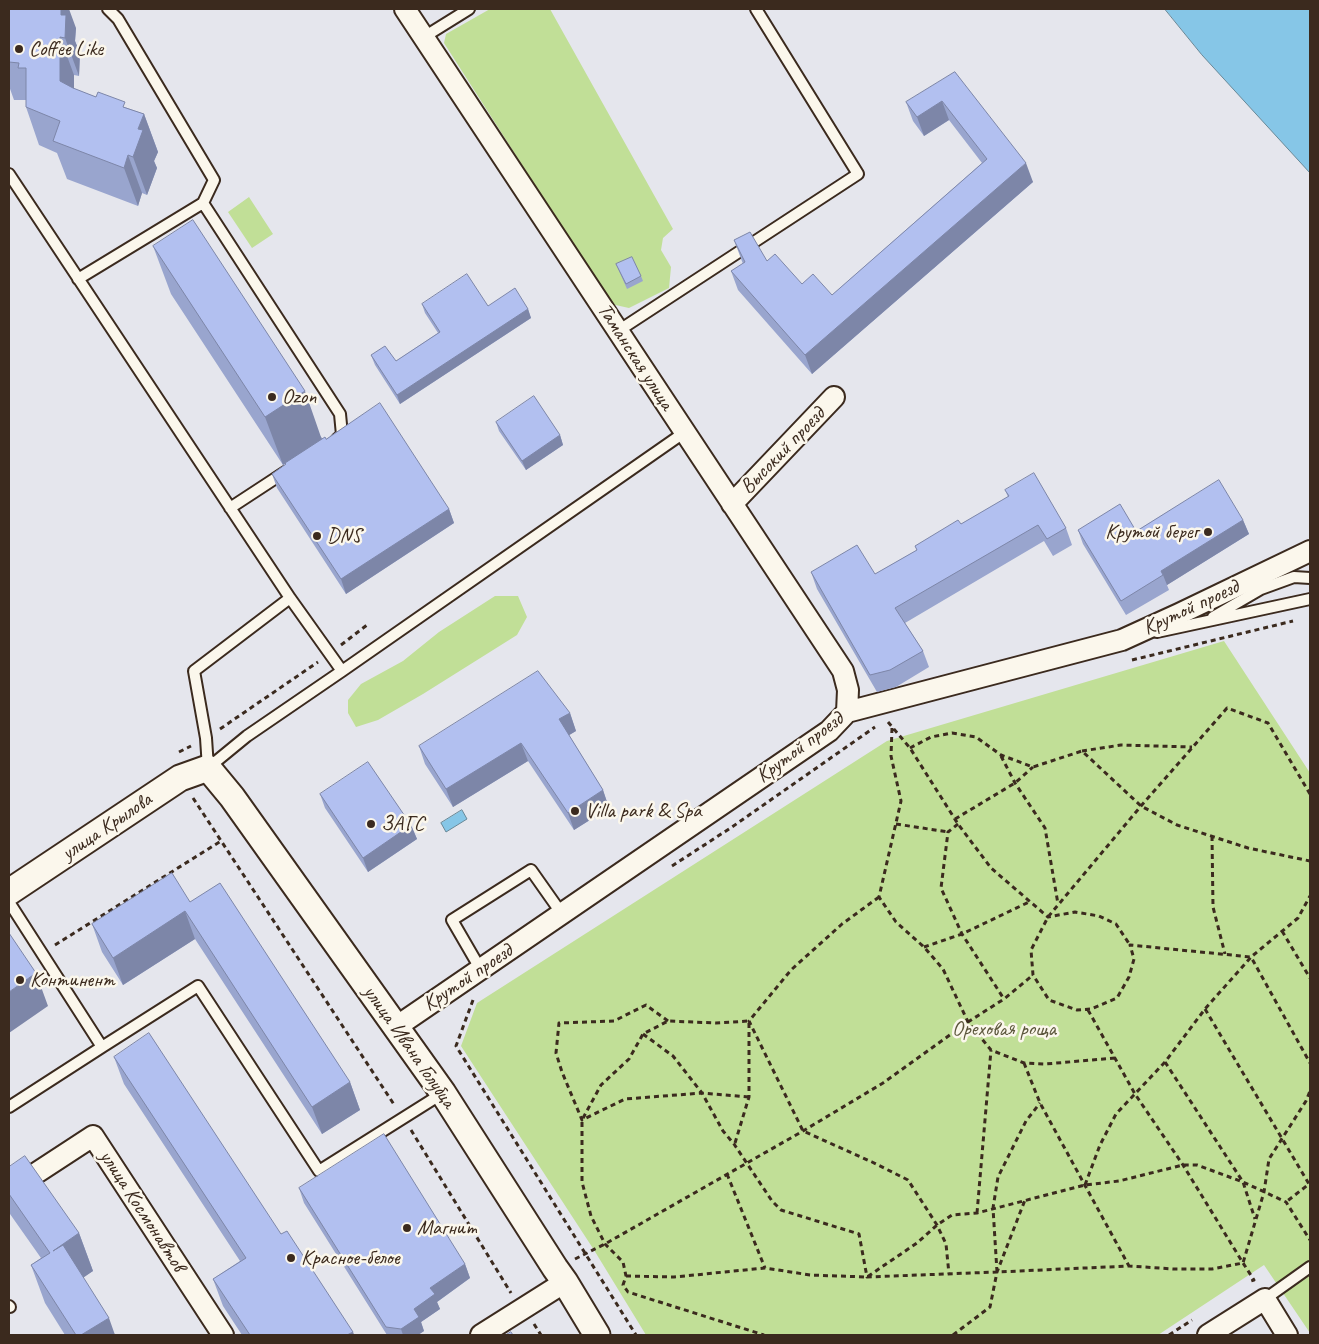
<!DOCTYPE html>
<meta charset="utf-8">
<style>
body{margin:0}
#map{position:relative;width:1319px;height:1344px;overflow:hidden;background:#e5e6ed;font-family:Caveat,sans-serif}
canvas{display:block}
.frame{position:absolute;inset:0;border:10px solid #3b2a1e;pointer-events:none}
</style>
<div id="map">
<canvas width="1319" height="1344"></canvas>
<div class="frame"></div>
</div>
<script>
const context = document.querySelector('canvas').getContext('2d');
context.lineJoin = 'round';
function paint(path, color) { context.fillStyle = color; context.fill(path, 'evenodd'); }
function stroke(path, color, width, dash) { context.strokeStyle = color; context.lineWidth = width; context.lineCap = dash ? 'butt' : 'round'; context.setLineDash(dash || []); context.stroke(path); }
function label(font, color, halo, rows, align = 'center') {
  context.font = font + ' Caveat,sans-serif'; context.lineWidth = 5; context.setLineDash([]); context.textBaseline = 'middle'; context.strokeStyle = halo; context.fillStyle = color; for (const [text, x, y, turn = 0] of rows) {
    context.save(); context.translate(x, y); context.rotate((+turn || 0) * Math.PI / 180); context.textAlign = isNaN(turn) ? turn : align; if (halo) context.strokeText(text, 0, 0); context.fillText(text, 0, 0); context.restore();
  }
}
const green = new Path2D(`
 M490,9H550L673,229L663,238L661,250L671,267L669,288L629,308L611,304L444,43L446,34Z
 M249,197L273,234L252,248L228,212Z
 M495,596H518L527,617L517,635L423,694L378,720L356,727L348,713V700L361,684L403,661L439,632Z
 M1224,641L1310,773V1333L1264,1265L1158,1335H646L594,1250L461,1046L477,1003L887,741Z`);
const water = new Path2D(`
 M1165,9H1310V173L1202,55Z
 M462,810L467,819L446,832L441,823Z`);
const path = new Path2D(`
 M341,645L367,625
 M1132,660L1293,621
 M888,722L910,748L958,824L991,868L1048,917L1075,912L1099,916L1116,924L1130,945
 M892,728L891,756L901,801L879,897L896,922L924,947L943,969L968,1022L991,1050L1024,1063L1045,1064L1116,1058
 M220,729L318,662
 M910,748L931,737L952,733L976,737L1001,755L1033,767L1082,751L1141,806L1177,825L1248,848L1310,861
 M1082,751L1121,745L1192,747
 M179,752L191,746
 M1001,756L1015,783L1045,828L1058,904
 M1310,794L1268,723L1227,708L1141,806L1048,917L1031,950L1033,975L1049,1000L1077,1010L1091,1009L1117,998L1129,977L1134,959L1130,945L1251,957L1298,918L1310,896
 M193,798L395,1106
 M955,819L1015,783L1033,767
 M896,824L948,832
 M958,824L948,832L941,888L962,934L1004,999
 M1212,836L1213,907L1225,954
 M672,866L732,827L875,727
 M879,897L842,924L791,970L749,1021L803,1131L872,1162L908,1180L937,1225L946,1244L949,1274
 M1282,931L1310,978
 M55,945L221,841
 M924,947L962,934L1029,902
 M473,1000L456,1046L636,1335
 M1205,1009L1309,1184L1286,1202
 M1088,1010L1135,1094L1183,1165L1243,1263L1254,1280L1251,1281
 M668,1021L646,1005L614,1021L559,1023L556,1053L562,1072L582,1120L625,1099L702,1093L749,1097
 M643,1034L673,1056L702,1093L723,1131L734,1144L772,1201L781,1210L859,1234L867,1277L997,1272L1129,1266L1174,1269H1212L1243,1263L1264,1192L1269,1159L1306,1101L1310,1091
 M1165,1062L1243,1182L1255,1219
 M1024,1063L1040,1103L1129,1266
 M411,1130L511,1293
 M735,1143L749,1097V1021L716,1023L668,1021L643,1034L629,1059L601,1085L582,1120V1182L591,1216L605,1244L623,1262L626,1276L623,1285L628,1292L764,1335
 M727,1174L765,1268
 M1085,1185L1100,1145L1116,1114L1165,1062L1205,1009L1251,957L1310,1063
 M977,1213L991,1050
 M575,1259L605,1244L803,1131L883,1083L968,1022L1004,999L1033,975
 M997,1272L993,1208L998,1177L1026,1121L1040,1103
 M626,1276L674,1277L765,1268L810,1275L867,1277L917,1243L937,1225L952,1215L977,1213L1085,1185L1119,1181L1183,1165H1197L1243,1182L1286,1202L1310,1240
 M534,1324L541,1335
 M953,1335L990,1307L997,1272L1025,1200
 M1169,1335L1192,1320`);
const service = new Path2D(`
 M424,37L469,9
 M9,174L290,598L194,671L206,738L208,768
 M203,203L340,414L342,435L337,439
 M78,279L203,203L214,180L118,19L108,9
 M618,331L858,174L756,9
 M230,508L285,472
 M290,598L342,671
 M1213,617L1261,589L1294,577L1310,578
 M1157,632L1310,599
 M208,768L247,736L342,671L685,432
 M9,902L102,1047L198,986L319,1171L443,1093
 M481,970L452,920L531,870L562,914
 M9,1107L102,1047
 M1265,1299L1310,1267
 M9,1306L10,1307`);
const minor = new Path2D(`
 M405,9L843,671L848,690L847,712
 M732,504L834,397
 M396,1027L829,731L847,712L1122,640L1179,614L1310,551
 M18,1185L93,1136L223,1335
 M481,1335L565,1282
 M1208,1335L1265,1299L1287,1335`);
const tertiary = new Path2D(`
 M9,892L180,778L208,768L232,797L443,1093L555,1268L565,1282L597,1335`);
const wall = new Path2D(`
 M9,9L76,28L75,41L80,53L79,76L74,75V89L144,114L158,152L154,161L157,168L147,195L142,193L138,206L67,179L57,153L39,145L26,107V100H14L9,86Z
 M955,72L1033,182L812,374L738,290L731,271L743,264L734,240L767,261L802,284L832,295L982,163L949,120L924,136L913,121L906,102Z
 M153,246L322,438L326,439L449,509L454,523L346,594L277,488L272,474L286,465L285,464L283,465L171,294Z
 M616,264L641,276L643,281L627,289Z
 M422,304L488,306L528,309L531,318L400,404L375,365L371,355L396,361L438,333L425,313Z
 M496,422L560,435L563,445L526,470L499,431Z
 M1005,490L1066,528L1072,545L1053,556L1044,541L905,623L923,651L929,667L896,687L877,692L817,589L811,572L875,574L917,550L915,546L961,524L1008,497Z
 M1243,520L1249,534L1167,585L1169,590L1126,615L1083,544L1078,530L1136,531Z
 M570,713L576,731L569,735L603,790L609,808L574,830L528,761L453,807L425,764L419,746Z
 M320,794L411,825L417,839L368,872L325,808Z
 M190,902L350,1082L360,1110L322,1134L195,939L123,985L102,952L92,924Z
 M114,1057L281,1234L353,1332L354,1335H242L223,1306L213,1279L240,1261L124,1084Z
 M9,1167L79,1233L93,1271L83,1277L115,1335H65L45,1303L31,1265L41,1258L10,1214L9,1210Z
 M299,1188L465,1264L470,1278L437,1302L440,1309L421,1322L424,1331L418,1335H387L304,1203Z`);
const shadedWall = new Path2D(`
 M61,9H69L76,28L75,41L80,53L79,76L65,38L61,15Z
 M60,37L74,75V119L60,81Z
 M942,101L949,120L924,136L917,117Z
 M144,114L158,152L154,161L157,168L147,195L133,157L138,129Z
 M128,155L142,193L138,206L124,168Z
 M1026,163L1033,182L812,374L805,355Z
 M528,309L531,318L400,404L397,395Z
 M305,391L322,440L283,465L265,417Z
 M560,435L563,445L526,470L522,461Z
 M449,509L454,523L346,594L341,579Z
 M1243,520L1249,534L1167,585L1163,575L1161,571Z
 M570,713L576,731L566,737L559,719Z
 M521,743L528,761L453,807L446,789Z
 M603,790L609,808L574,830L568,813Z
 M411,825L417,839L368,872L363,858Z
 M185,911L195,939L123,985L113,958Z
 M36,973L48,1006L9,1033V992Z
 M350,1082L360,1110L322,1134L312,1107Z
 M79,1233L93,1271L67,1289L53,1251Z
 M465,1264L470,1278L437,1302L440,1309L421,1322L424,1331L418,1335H403L401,1329L414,1309L430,1288Z
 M109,1318L115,1335H81Z
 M353,1332L354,1335H347Z`);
const building = new Path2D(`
 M9,9H61V15H66L65,38L60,37V81L73,88L96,97L98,92L125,102L123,107L144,114L138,129L143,130L133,157L128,155L124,168L53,141L60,121L26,107V68H18L19,63L9,62Z
 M955,72L1026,163L805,355L731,271L745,262L734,240L750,232L767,261L775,254L802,284L813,274L832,295L987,159L942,101L917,117L906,102Z
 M193,220L305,391L265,417L153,246Z
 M632,257L641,276L626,284L616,264Z
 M467,274L488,306L515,288L528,309L397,395L371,355L385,346L396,361L440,332L422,304Z
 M534,396L560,435L522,461L496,422Z
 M380,403L449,509L341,579L272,474L286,464L285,463L325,437L326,439Z
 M1034,473L1066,528L1047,539L1038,525L895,608L923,651L890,670L870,675L811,572L857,545L875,574L917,550L915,546L958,520L961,524L1009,496L1005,490Z
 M1219,480L1243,520L1161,571L1163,575L1121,601L1078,530L1120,504L1136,531Z
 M538,671L570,713L559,719L603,790L568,813L521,743L446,789L419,746Z
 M368,762L411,825L363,858L320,794Z
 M172,873L190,902L220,883L350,1082L312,1107L185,911L113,958L92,924Z
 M9,933L36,973L9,992Z
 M149,1033L281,1234L287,1231L353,1332L347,1335H250L213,1279L246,1258L114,1057Z
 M384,1134L465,1264L430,1288L435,1294L414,1309L419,1317L401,1329L386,1327L299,1188Z
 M25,1156L79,1233L53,1251L63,1245L109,1318L81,1335H76L31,1265L50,1253L9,1194V1167Z
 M511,1332L513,1335H506Z`);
const markers = [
 [19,49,5,"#3b2a1e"],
 [272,397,5,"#3b2a1e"],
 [1208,532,5,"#3b2a1e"],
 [317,536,5,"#3b2a1e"],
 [575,811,5,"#3b2a1e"],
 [371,824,5,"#3b2a1e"],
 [20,980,5,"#3b2a1e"],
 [407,1228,5,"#3b2a1e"],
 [291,1258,5,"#3b2a1e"]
];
const poiNames = [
 ["Coffee Like",29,49],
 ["Ozon",282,397],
 ["Крутой берег",1198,532,"right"],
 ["DNS",327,536],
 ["Villa park & Spa",585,811],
 ["ЗАГС",381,824],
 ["Континент",30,980],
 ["Магнит",417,1228],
 ["Красное-белое",301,1258]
];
const streetNames = [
 ["Таманская улица",635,357,57],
 ["Высокий проезд",783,451,-46],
 ["Крутой проезд",1191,608,-25],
 ["Крутой проезд",800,748,-37],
 ["улица Крылова",107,827,-34],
 ["Крутой проезд",468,978,-34],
 ["улица Ивана Голубца",409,1047,55],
 ["улица Космонавтов",142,1211,57]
];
const parkNames = [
 ["Ореховая роща",1004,1029]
];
paint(green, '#c1df97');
paint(water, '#86c6e7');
stroke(water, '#688897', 1);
stroke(service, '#3b2a1e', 14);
stroke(minor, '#3b2a1e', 24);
stroke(tertiary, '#3b2a1e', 29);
stroke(path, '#3b2a1e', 3, [5, 4]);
stroke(service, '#fbf7ec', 10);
stroke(minor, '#fbf7ec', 20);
stroke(tertiary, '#fbf7ec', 25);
paint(wall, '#99a5ce');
paint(shadedWall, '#7d86a8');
paint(building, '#b2c0f0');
stroke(building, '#7d86a8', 1);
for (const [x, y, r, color] of markers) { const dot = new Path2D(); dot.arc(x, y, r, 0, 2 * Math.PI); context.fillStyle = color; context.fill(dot); stroke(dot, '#fbf7ec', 2); }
label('21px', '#3b2a1e', '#fbf7ec', poiNames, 'left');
label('21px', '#3b2a1e', '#fbf7ec', streetNames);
label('21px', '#5c573c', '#fbf7ec', parkNames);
</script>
